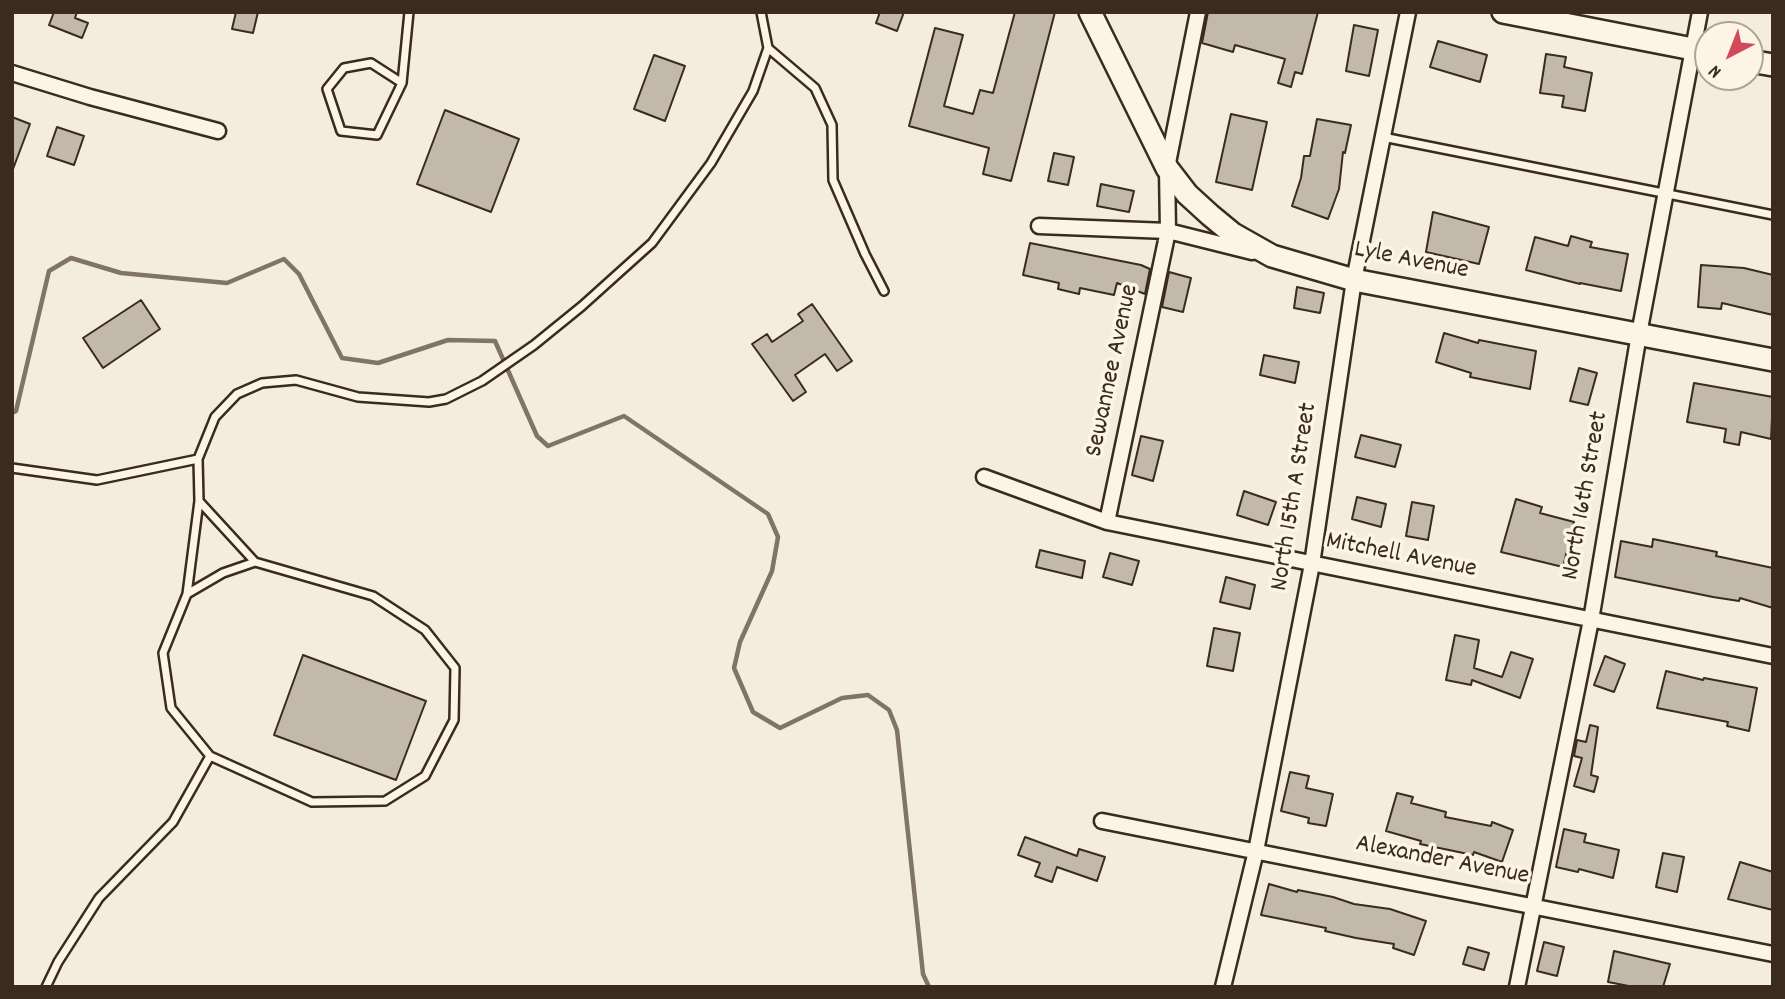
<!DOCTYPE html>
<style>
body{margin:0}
#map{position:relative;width:1785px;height:999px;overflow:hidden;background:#f4eddd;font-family:Dekko,sans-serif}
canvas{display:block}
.frame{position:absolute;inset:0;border:14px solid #3b2a1e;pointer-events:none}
.north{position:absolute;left:1694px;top:21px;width:70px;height:70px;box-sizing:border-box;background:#fcf5e5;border:2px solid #afa495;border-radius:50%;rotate:222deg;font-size:19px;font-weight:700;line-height:28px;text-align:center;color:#3b2a1e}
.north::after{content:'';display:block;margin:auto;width:24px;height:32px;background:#d1495b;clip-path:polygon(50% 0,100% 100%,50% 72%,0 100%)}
</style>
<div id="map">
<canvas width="1785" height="999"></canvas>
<div class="frame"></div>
<div class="north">N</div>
</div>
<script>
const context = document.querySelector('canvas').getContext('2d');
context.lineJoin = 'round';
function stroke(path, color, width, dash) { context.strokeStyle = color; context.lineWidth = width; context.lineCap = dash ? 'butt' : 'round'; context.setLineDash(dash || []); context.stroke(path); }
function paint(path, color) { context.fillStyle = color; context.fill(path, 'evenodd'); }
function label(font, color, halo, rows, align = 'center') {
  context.font = font + ' Dekko,sans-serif'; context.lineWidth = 7; context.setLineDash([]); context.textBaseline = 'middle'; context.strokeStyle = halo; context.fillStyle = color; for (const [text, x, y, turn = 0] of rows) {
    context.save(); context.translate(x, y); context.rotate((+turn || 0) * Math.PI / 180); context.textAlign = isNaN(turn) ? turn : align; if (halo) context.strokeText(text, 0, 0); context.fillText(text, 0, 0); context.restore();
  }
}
const stream = new Path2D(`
 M12,413L16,411L49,271L71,258L121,273L227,283L284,259L299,274L342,358L378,363L448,340L495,341L537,436L548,446L624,416L768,514L778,537L772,571L740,642L734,668L753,712L780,728L842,698L868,695L889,710L897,730L923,974L929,987`);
const building = new Path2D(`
 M54,12H77L75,18L88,23L82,38L49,25Z
 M236,12H258L253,33L232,29Z
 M880,12H904L897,31L876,23Z
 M1015,12H1055L1011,181L983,174L989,148L909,126L935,28L963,35L944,106L973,114L980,90L993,93Z
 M1208,12H1318L1302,74L1295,72L1291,87L1278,83L1285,59L1235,45L1233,52L1202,43Z
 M1354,25L1378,30L1369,76L1346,71Z
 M1438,41L1487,55L1480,82L1430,67Z
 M1546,54L1566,57L1564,67L1592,73L1585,111L1562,107L1564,96L1540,93Z
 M654,55L685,66L665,121L634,109Z
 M445,110L519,139L491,212L417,184Z
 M1231,114L1267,122L1252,190L1216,182Z
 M12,117L30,124L13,169H12Z
 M1317,119L1351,125L1345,153L1343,152L1339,189L1328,219L1292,206L1301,178L1304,156H1310Z
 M57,127L84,136L74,165L47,156Z
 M1054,153L1074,157L1068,185L1048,181Z
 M1101,184L1134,191L1129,212L1097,206Z
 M1433,212L1489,227L1479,264L1426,252Z
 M1571,236L1592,242L1590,247L1628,254L1621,291L1580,283V284L1526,270L1535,237L1568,246Z
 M1030,243L1141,265L1150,269L1145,294L1117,283L1114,295L1080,288L1079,294L1058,289L1059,283L1023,275Z
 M1701,265L1744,268L1773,275V315L1722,303L1721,309L1698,307Z
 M1169,272L1191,278L1183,312L1162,307Z
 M1297,287L1324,293L1320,313L1294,308Z
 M141,300L160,329L103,368L83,338Z
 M812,304L852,361L837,371L825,354L795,375L806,392L793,401L752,344L767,334L772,342L803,321L798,314Z
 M1444,333L1478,343L1479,340L1536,351L1530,389L1470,377L1471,373L1436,362Z
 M1264,355L1299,362L1295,383L1260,375Z
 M1579,368L1597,373L1588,405L1570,401Z
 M1694,383L1773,397L1771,439L1741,432L1739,445L1724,442L1726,429L1687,422Z
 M1361,435L1401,445L1395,467L1355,457Z
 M1141,436L1163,441L1153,481L1132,475Z
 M1244,491L1276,502L1268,525L1237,515Z
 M1357,497L1386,504L1381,527L1352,519Z
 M1516,499L1542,507L1540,513L1574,522L1563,567L1501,552Z
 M1412,502L1434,506L1428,540L1406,536Z
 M1653,539L1717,552L1716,556L1773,568V608L1740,598L1739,601L1713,597L1615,577L1621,541L1652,547Z
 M1040,550L1085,561L1082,578L1036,567Z
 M1110,553L1139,561L1132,585L1103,577Z
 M1226,577L1255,585L1250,609L1220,602Z
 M1214,628L1240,633L1233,671L1207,666Z
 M1455,635L1479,640L1474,668L1502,677L1511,652L1533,659L1520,698L1472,680L1471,685L1446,680Z
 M303,655L426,701L396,780L274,735Z
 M1605,656L1625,664L1614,692L1594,685Z
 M1666,671L1703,680L1704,678L1757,688L1749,731L1727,726L1728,722L1657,708Z
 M1590,725L1598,727L1591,775L1598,777L1594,792L1574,786L1582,758L1574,756L1577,740L1586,742Z
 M1290,772L1309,776L1306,788L1333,794L1326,826L1308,823L1309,818L1281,811Z
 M1397,793L1413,797L1411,803L1446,812L1445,817L1491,826L1492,822L1513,830L1502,862L1474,852L1473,855L1420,844L1421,841L1386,831Z
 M1564,829L1586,834L1584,842L1619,850L1613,878L1579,869L1578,872L1556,867Z
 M1025,837L1077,856L1079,849L1105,857L1097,881L1057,867L1052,882L1035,876L1040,863L1018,855Z
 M1663,853L1684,857L1677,892L1656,887Z
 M1740,862L1773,872V910L1728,899Z
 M1269,884L1297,892L1298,890L1333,897L1354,904L1390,909L1426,921L1414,955L1393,948L1394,944L1356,938L1325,931L1326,928L1261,915Z
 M1544,942L1564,947L1557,976L1537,971Z
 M1468,947L1489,953L1484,970L1463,964Z
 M1614,951L1670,964L1663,987H1634L1608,982Z`);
const service = new Path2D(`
 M768,48L815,88L832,125L833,180L865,254L884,291
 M402,83L371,63L344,68L327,89L341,131L377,135L402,83L409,12
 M1383,137L1773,215
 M12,468L97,480L198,459
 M199,501L255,562
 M187,594L223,573L255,562L373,596L425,630L455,668L454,720L425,776L385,801L312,802L210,756
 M46,987L58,962L99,898L173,822L210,756L171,708L163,653L187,594L199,501L198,459L215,417L237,394L262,383L296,380L358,397L429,402L446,399L482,381L534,345L582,306L652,243L711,163L753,91L768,48L761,12`);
const minor = new Path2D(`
 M12,73L90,97L218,131
 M1039,226L1168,231L1252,252
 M984,477L1107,522L1773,656
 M1107,522L1168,231L1167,168L1198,12
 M1102,821L1773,954
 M1223,987L1256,851L1312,564L1354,280L1408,12
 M1517,987L1591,620L1639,334L1700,12`);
const secondary = new Path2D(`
 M1090,12L1167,168L1187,194L1210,215L1233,234L1272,256L1354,280L1773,360
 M1503,12L1708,52
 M1750,61L1773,65`);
const streetNames = [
 ["Lyle Avenue",1411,262,11],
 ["Sewannee Avenue",1114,371,-78],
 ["North 16th Street",1587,496,-80],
 ["North 15th A Street",1296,497,-81],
 ["Mitchell Avenue",1401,557,11],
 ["Alexander Avenue",1442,862,11]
];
stroke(stream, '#817466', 4.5);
paint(building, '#c3b9aa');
stroke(building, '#3b2a1e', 2);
stroke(service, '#3b2a1e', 12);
stroke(minor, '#3b2a1e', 19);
stroke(secondary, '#3b2a1e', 26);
stroke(service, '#fcf5e5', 7);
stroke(minor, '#fcf5e5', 14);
stroke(secondary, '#fcf5e5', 21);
label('26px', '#3b2a1e', '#fcf5e5', streetNames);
</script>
